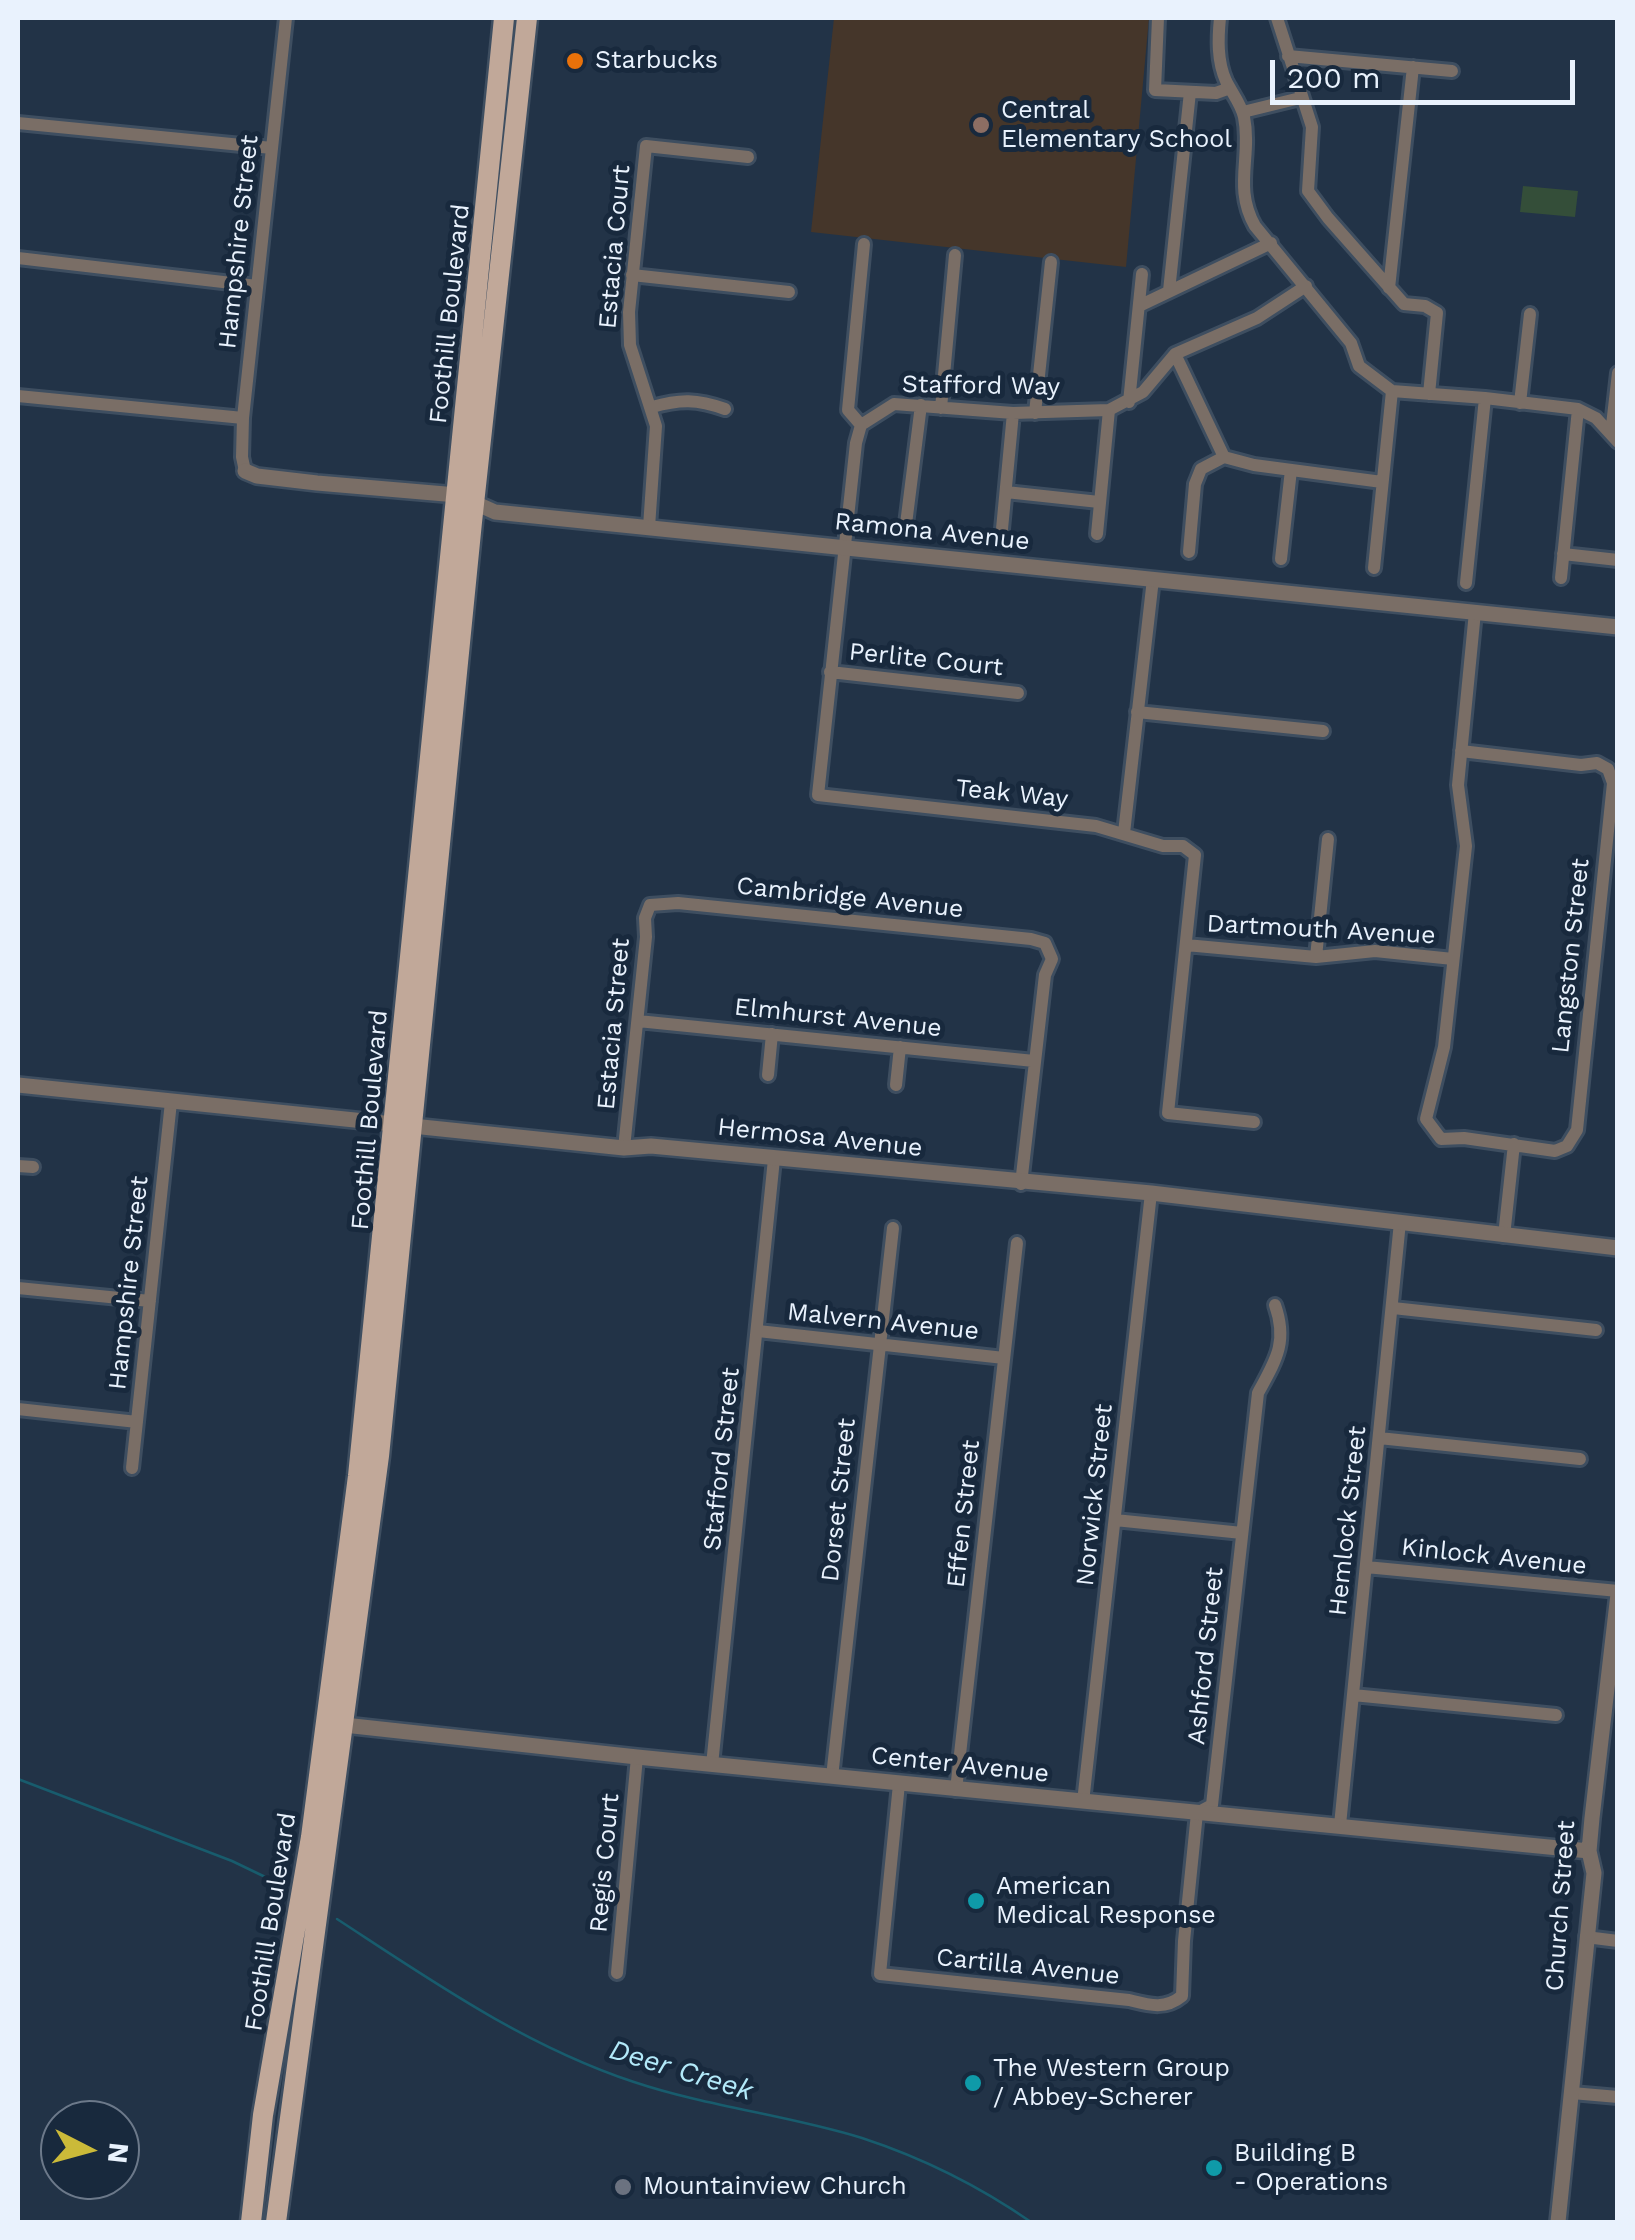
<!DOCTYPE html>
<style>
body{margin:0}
#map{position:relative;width:1635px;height:2240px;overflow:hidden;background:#223347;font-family:"Work Sans",sans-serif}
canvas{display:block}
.frame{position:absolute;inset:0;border:20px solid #e9f2fd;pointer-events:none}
.north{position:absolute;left:40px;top:2100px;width:100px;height:100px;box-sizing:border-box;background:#18293d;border:2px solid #6c798a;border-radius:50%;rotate:96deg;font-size:28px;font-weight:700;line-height:40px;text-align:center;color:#e9f2fd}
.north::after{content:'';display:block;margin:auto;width:35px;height:45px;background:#cbba39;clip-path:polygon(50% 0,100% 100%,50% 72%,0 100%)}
.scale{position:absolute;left:1270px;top:60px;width:305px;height:45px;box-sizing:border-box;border:5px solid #e9f2fd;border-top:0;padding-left:12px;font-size:30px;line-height:35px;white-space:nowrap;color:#e9f2fd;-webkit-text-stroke:8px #18293d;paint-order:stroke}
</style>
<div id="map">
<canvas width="1635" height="2240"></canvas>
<div class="frame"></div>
<div class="north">N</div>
<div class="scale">200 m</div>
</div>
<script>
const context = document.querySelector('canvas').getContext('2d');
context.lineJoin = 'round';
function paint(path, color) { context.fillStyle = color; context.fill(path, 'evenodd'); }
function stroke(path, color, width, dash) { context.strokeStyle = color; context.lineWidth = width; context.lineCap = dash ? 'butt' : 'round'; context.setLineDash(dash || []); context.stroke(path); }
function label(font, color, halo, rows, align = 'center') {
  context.font = font + ' "Work Sans",sans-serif'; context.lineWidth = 10; context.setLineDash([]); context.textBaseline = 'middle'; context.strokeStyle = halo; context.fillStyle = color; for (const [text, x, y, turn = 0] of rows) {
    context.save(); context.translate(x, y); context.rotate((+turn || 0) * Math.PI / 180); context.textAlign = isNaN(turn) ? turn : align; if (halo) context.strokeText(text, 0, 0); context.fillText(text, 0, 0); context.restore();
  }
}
const education = new Path2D(`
 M834,18H1149L1126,267L811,232Z`);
const green = new Path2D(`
 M1523,186L1578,191L1575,217L1520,212Z`);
const stream = new Path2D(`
 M18,1779L232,1861L284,1886
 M337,1919C432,1981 525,2046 634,2082C709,2107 788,2115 862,2138C923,2158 979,2186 1031,2222`);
const minor = new Path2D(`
 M1158,18L1155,90L1216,93L1230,88
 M1220,18C1218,38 1217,61 1226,81C1232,93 1241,104 1244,117C1252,157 1233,187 1255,226L1351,343L1359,366L1392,391L1485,398L1578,409L1596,418L1618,442
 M1277,18L1312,127L1308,191L1328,218L1404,304L1425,306L1437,313L1429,394
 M1288,56L1452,71
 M1243,112L1300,98
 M18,123L272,148
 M18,258L257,286
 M632,275L789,292
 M1389,288L1413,67
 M1169,291L1190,92
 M1139,306L1271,243
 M1175,354L1224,457L1254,465L1382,482
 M18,396L243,418
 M1129,402L1142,274
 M1520,403L1530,314
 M652,407C680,399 697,399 725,409
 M941,408L955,255
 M1035,413L1051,262
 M861,425L856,443L818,795L1096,826L1163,846H1183L1195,855L1168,1113L1254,1122
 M861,425L894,404L1013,413L1109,410L1143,392L1175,354L1257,318L1306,286
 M861,425L848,410L864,244
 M1611,434L1618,373
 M245,471L242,457L243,418L286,18
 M1006,492L1099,502
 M906,524L921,405
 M649,527L656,426L630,345L629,312L646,146L748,157
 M1002,529L1013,413
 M1097,534L1109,410
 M1189,552L1195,484L1201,469L1224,457
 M1563,554L1618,560
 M1281,559L1291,470
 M1374,568L1392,391
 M1561,578L1578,409
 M1466,583L1485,398
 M830,672L1018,693
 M1137,712L1323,731
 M1461,751L1581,765L1597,763L1608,769L1613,783L1577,1130L1567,1146L1555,1151L1464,1138L1441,1139L1426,1119L1444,1047L1466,846L1458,785L1475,612
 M1124,833L1153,579
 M1186,945L1316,957L1375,951L1453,959
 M1316,957L1328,839
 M638,1021L1034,1061
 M768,1075L772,1034
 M896,1085L900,1047
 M624,1148L646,937L645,918L650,905L678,903L1031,939L1045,943L1052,959L1045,975L1021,1184
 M18,1166L33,1167
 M1504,1236L1514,1144
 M18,1288L150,1301
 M1393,1308L1596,1330
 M758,1331L1004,1358
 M18,1409L137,1422
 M1379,1438L1580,1459
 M132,1468L171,1102
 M1115,1520L1242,1533
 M1366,1567L1618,1591
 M1353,1695L1556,1715
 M712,1765L774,1159
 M832,1777L893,1228
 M899,1784L880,1974L1129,2000C1149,2005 1165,2010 1182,1996L1184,1941L1197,1813L1212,1805L1258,1393C1276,1360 1288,1342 1275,1305
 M956,1790L1017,1243
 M1083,1802L1151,1193
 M1340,1825L1400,1222
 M1586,1937L1618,1941
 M617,1973L637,1757
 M1572,2093L1618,2097`);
const tertiary = new Path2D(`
 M245,471L257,476L317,483L457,495L495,512L1618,627
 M18,1085L624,1148L651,1146L1151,1193L1618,1248
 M335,1724L637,1757L1589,1851
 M1558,2222L1594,1873L1589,1851L1592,1818L1618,1594`);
const primary = new Path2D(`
 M251,2222L263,2115L311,1837L358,1476L504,18
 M276,2222L379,1456L472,522L527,18`);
const markers = [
 [575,61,10,"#e8710a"],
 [981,125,10,"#8d6e63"],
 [976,1901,10,"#0f9aa8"],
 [973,2083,10,"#0f9aa8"],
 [1214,2168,10,"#0f9aa8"],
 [623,2187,10,"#6b7280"]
];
const poiNames = [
 ["Starbucks",595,61],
 ["Central",1001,111],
 ["Elementary School",1001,140],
 ["American",996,1887],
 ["Medical Response",996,1916],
 ["The Western Group",993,2069],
 ["/ Abbey-Scherer",993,2098],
 ["Building B",1234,2154],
 ["- Operations",1234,2183],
 ["Mountainview Church",643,2187]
];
const streetNames = [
 ["Hampshire Street",239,242,-84],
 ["Estacia Court",615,247,-85],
 ["Foothill Boulevard",450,314,-84],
 ["Stafford Way",981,386,1],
 ["Ramona Avenue",932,532,6],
 ["Perlite Court",926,660,6],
 ["Teak Way",1012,794,6],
 ["Cambridge Avenue",850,898,6],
 ["Dartmouth Avenue",1321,930,3],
 ["Langston Street",1571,956,-84],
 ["Elmhurst Avenue",838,1018,6],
 ["Estacia Street",614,1024,-85],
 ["Foothill Boulevard",370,1120,-85],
 ["Hermosa Avenue",820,1138,6],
 ["Hampshire Street",129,1283,-84],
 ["Malvern Avenue",883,1322,6],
 ["Stafford Street",722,1459,-84],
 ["Norwick Street",1095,1495,-84],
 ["Dorset Street",839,1500,-84],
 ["Effen Street",964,1514,-84],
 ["Hemlock Street",1348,1521,-84],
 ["Kinlock Avenue",1494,1557,6],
 ["Ashford Street",1206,1656,-84],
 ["Center Avenue",960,1765,6],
 ["Regis Court",605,1863,-85],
 ["Church Street",1561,1906,-86],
 ["Foothill Boulevard",271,1922,-81],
 ["Cartilla Avenue",1028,1967,6]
];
const waterNames = [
 ["Deer Creek",681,2071,17]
];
paint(education, '#45362a');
paint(green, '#344e39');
stroke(stream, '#185c6d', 2.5);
stroke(minor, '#3e4e60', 18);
stroke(tertiary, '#3e4e60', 20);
stroke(primary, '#3e4e60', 25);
stroke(minor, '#7a6e66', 12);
stroke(tertiary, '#7a6e66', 15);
stroke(primary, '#c1a899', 20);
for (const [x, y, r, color] of markers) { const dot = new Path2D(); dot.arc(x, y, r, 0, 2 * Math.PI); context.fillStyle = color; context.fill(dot); stroke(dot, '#18293d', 4); }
label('25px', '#e9f2fd', '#18293d', poiNames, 'left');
label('25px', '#e9f2fd', '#18293d', streetNames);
label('italic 28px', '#b2e9f9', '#18293d', waterNames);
</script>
